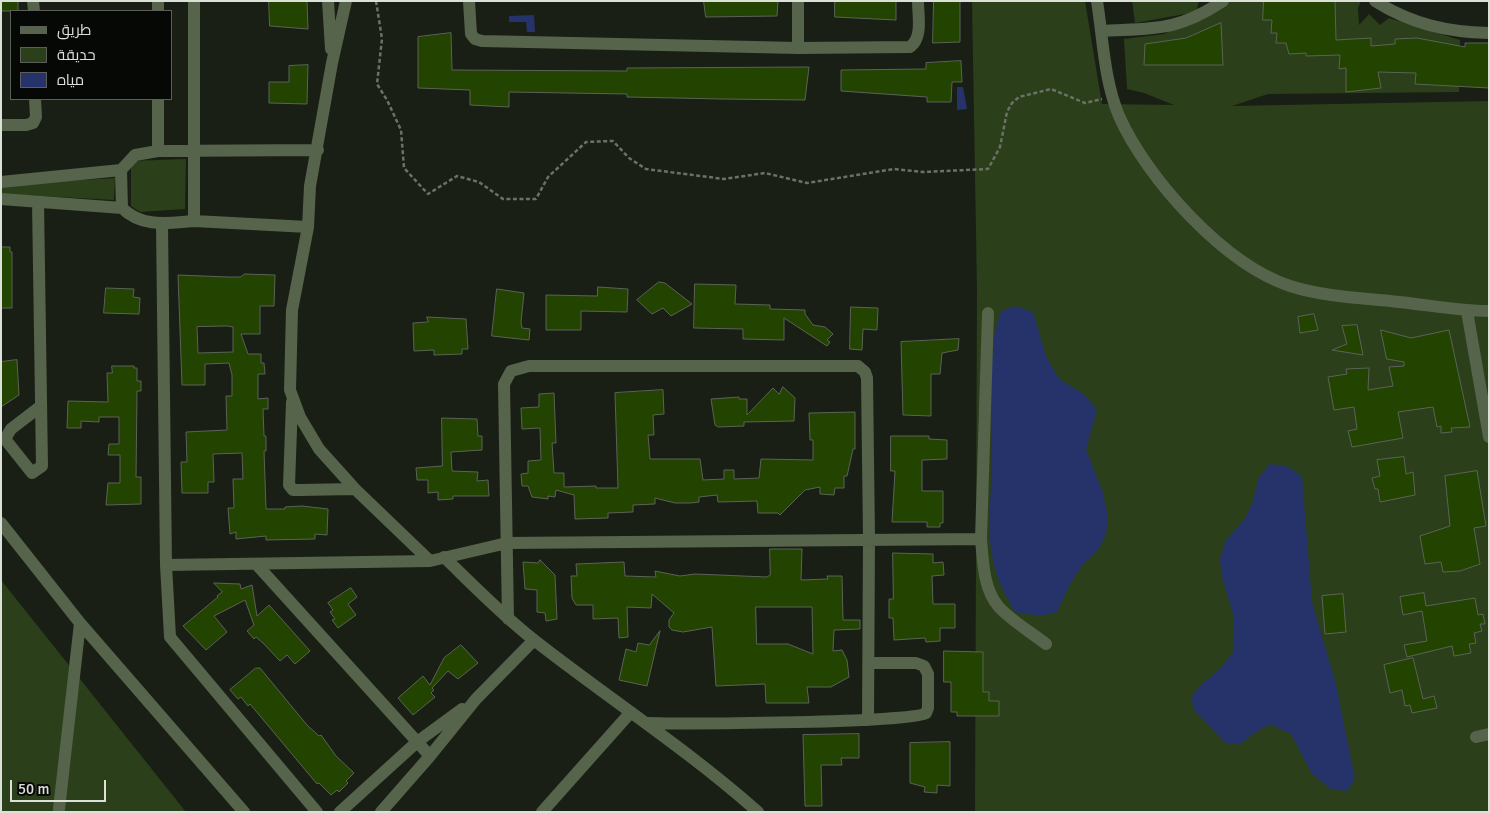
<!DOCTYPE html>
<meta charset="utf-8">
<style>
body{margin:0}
#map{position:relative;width:1490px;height:813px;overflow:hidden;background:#191f15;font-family:Signika,Cairo,sans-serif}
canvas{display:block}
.frame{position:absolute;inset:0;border:2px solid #dbe0d9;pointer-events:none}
.legend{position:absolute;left:10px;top:10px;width:162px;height:90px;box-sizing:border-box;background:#060805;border:1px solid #5b5e5a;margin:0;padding:6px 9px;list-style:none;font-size:15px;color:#dbe0d9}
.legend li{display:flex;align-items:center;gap:10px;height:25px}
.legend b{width:25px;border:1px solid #5b5e5a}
.scale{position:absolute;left:10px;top:780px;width:96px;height:22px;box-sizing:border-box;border:2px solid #dbe0d9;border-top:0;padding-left:6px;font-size:15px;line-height:18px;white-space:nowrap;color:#dbe0d9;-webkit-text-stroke:4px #060805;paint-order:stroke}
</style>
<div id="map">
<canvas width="1490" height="813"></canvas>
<div class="frame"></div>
<ul class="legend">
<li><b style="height:6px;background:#55644b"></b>طريق</li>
<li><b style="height:14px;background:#2a3f1a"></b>حديقة</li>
<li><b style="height:14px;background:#25336a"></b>مياه</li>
</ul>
<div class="scale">50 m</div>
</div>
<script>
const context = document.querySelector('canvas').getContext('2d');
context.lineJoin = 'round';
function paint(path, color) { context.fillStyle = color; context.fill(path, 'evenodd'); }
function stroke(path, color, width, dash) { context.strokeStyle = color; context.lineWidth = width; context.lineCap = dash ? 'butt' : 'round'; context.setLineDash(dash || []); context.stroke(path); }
const green = new Path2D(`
 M972,1H1085L1102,104L1174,105L1144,93L1127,89L1124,39L1164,34L1230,1H1361L1358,8L1359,25L1369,14L1380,25L1389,18L1460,40L1459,92L1268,94L1232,106L1489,101V812H975L977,291Z
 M1132,1H1199L1196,12L1135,23Z
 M186,159L185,209L140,212L131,206V161Z
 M115,178L114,200L1,194V185Z
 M1,580L186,812H1Z`);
const water = new Path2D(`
 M534,15L535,32H527L526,22H509V16Z
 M957,87H963L967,109L957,110Z
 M1015,306L1033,312L1046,356L1059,379L1084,394L1097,410L1086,449L1103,493L1108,517L1106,534L1098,550L1083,564L1070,584L1057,612L1040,616L1015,612C1003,592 994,573 991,549C987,521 992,490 992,462C992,411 984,360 1001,311Z
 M1270,464L1289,467L1302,477L1312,602L1336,684L1355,779L1347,791L1331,789L1312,774L1291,734L1270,724L1256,732L1240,744H1227L1194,710L1191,697L1202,684L1222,667L1233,652V614L1222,577L1220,559L1226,540L1244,520L1252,504L1259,477Z`);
const building = new Path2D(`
 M1,1H18V11H1Z
 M269,1H307L308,29L270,26Z
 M704,1H778L777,16L706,17Z
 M835,1H896V20L835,17Z
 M934,1H960V42L933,43Z
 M1264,1H1335L1336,40L1371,38V46L1395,44V39L1417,38L1465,47V43H1489V88L1415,84L1416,73L1378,72L1381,88L1346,92V68L1339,69L1340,55L1306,56V53L1289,54L1286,43H1276L1277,33H1271L1272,20H1263Z
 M1221,23L1223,65H1144L1145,44L1186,38Z
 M451,33L452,70L627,71V68L809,67L805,100L722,99L627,97V94L509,92V107L470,105V90L418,88V37Z
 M961,61L962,82H952L951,102H927V97L841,91V70L926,69V63Z
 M308,65L307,104L269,103V82H289V66Z
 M1,247H10V252H12V308H1Z
 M245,274L275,275L274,306H260V334H241L248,354H261V363H264L265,374H258V399L268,398V409H263L264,436H266V451H264L266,509H285V507L302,506L328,509L327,535L315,534V539L266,540V536L236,539V532L230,534L228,508H234L233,479H243L242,453L213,454L214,482H208V493H182L181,462H187L186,432L227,430L226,396H232V375L229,363L205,364V385H182L178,275L228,277H240ZM227,326L233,327V352L198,353L197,327Z
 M659,282L665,283L692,304L671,316L663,308L652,314L637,300Z
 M695,284L736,285L735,304L770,305V309L805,310V314L813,325L825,327L833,334L827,340L830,342L827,346L784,318V340L743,339V329L694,328Z
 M598,287L628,289L627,312L581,311V330H546V295L597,296Z
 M106,288L134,289L133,297L140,298L139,314L104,313Z
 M497,289L524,293L521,322L522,328L530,329L529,340L492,336Z
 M851,307L878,308L877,330L863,329L862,350L850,349Z
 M1314,314L1318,330L1300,333L1298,317Z
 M427,317L466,319L468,349H462V354L434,355V350L414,351L413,323L428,322Z
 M1357,325L1363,355L1332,350L1347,344L1342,326Z
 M1381,330L1411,338L1449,330L1470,427L1451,428L1452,432L1441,433V426L1437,427L1433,407L1398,412L1403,438L1352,447L1348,431L1357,429L1354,407L1334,410L1328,377L1347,374L1346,369L1369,368L1368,390L1393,386L1389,367L1404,366V362L1387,359Z
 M959,339L958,350L942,353L940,374H931V416L903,415L901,342Z
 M17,360L19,395L1,407V362Z
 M112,366H134V368H137V381H141V391H137L136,477H141V504L106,505L108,483H120V455H108L109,444H119V417H99V422L81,421V428H67L68,401L108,402L107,373H112Z
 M783,387L795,398L794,421L744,422V426L718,427L715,425L711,399L739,397V399H747V415L773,388L779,394Z
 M663,390L664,414L653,415L654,435H648L650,459H700L703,480L724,479V470H734V479L759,478L761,459L813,460V440H810L809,413L855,412V449H853L847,476H844V488H835L834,495L820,494V487L805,490L780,515L778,513H758L757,501L718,502L717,495L699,497V502L691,503H675L655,498V504L633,505V512L608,513V518L575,519L574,495L556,490L555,497L548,496V499L532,497L528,486H522L521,474L528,473V461L541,460L540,428L522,429L521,408L539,407V394L554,393L556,443H552L554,473H564V487L596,486V488H618L615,393Z
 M442,418L477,419L478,436H482V450L451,452L452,471L478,472L477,481L488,480L489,496H453V499L438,500V492L428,493V480H417L416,468L442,466Z
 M891,436H929V439L947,440V459L922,460V491H943V523H940V527H927V522H892L895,471H891Z
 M1404,457L1406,474L1413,472L1415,495L1380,502L1378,489H1375L1372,478L1380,476L1377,460Z
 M1477,471L1486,526L1474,528L1480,564L1460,571L1443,572L1441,562L1425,564L1420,536L1450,526L1445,476Z
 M770,549H802L801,580L828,579L827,576H842L843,620H860V629L834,630L833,651L842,650L847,660L849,677L831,687H807L809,703H766L765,684L716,686L712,627L683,632L672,630L669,627V620L674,613L652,594L651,608L627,607L628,637L619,638L618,618L593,619V605H576L572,598L571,576H577L576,564L624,562L625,576L656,577L655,571L680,576L695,574L767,577L770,575ZM756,607H812L813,654L788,644H757Z
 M893,553L933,554V563L943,562L944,575L932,576L933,604H955V628H940V641L926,642L925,638L894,640L893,618H889V599H893Z
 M540,560L555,575L557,619L546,621L545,613L537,612V590L525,589L523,562L538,563Z
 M214,583L240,584L241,589L252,585L257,616L269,605L310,651L295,664L287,655L280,661L263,643L256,637L254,639L247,631L254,625L245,600L214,616L227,632L206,650L183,626L218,597L217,596L222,592Z
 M351,588L357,597L348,604L356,615L338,628L332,620L335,619L330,612L333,610L328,603Z
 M1424,593L1426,606L1475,598L1478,615L1483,614L1485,624H1480L1482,631L1474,633L1476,643L1469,644L1471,653L1454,656L1452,646L1407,657L1404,645L1427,641L1422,611L1403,615L1400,597Z
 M1343,594L1346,632L1325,634L1322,596Z
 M660,631L647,686L619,680L626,649L636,652L638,643L649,645Z
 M461,645L478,663L458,679L448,671L432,688L434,690L431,693L435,697L413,715L398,698L423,676L430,685L444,658Z
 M944,651L983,652V692H989V701H999V716H957V712H951V682H944Z
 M1413,658L1423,699L1434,696L1437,708L1412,713L1410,705L1405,706L1402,690L1390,693L1384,665Z
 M256,668H260L307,725L319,736L321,735L336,756L354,773L346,781L348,783L339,792L337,790L331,795L319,783L317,784L250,704L248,706L241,697L238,699L230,690Z
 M859,734V758H841L842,765H821L822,806H805L803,735Z
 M950,742V786L937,785V793L924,792L925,787L910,783V743Z`);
const path = new Path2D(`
 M376,1L382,39L377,84L387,100L401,130L404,168L428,194L457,176L479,182L503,199H536L548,177L586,142L613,141L629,158L646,169L724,179L765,173L807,183L894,169L923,172L988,169L1000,147L1007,112L1012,103L1019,97L1051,89L1085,103L1102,99`);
const minor = new Path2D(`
 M33,1L34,11
 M158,1V11
 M328,1L331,49
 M346,1L332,63L310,186L308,227L292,310L290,390L300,417L319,449L355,489L430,561
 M469,1L471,34L475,39L482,41L798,48L910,47C923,38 918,16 918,1
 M798,1V48
 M1097,1C1103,39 1104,80 1119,116C1147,179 1224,264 1290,286C1325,297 1362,298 1399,302C1429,305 1458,311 1489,311
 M1375,1C1411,24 1447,32 1489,33
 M1101,31C1155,28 1176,32 1223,1
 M158,99V151
 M1,125H26L33,123L36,117L35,99
 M121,170L122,208
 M1,182L121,170L135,155L158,151L318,150
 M1,199L122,208C142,228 168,223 194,221V1
 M38,202L42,466L32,473L5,439L11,429L41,406
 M194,221L308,227
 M162,224L166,565L170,637L317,812
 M1467,311L1489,437
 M988,313L981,539C983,560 983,588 998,606C1009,619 1032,633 1046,644
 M292,402L289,485L293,490H299L355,489
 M1,523L80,623L244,812
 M444,557C473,585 502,615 534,640C608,698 687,749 758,812
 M166,565L430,561L507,543L981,539
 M257,565L430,756
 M508,619L504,384L511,371L529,366H858L865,372L867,378L869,538L868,720
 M649,723C681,724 915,723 926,713L928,708V674L924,666L916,663H869
 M1476,737L1489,734
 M59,809L80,623
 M340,812L417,742L462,709
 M381,812L430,756L476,699L534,640
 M542,812L631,712`);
paint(green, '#2a3f1a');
paint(water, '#25336a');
paint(building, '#234300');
stroke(building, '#5b6357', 1);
stroke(path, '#6c7168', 2.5, [4, 2.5]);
stroke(minor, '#55644b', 12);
</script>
